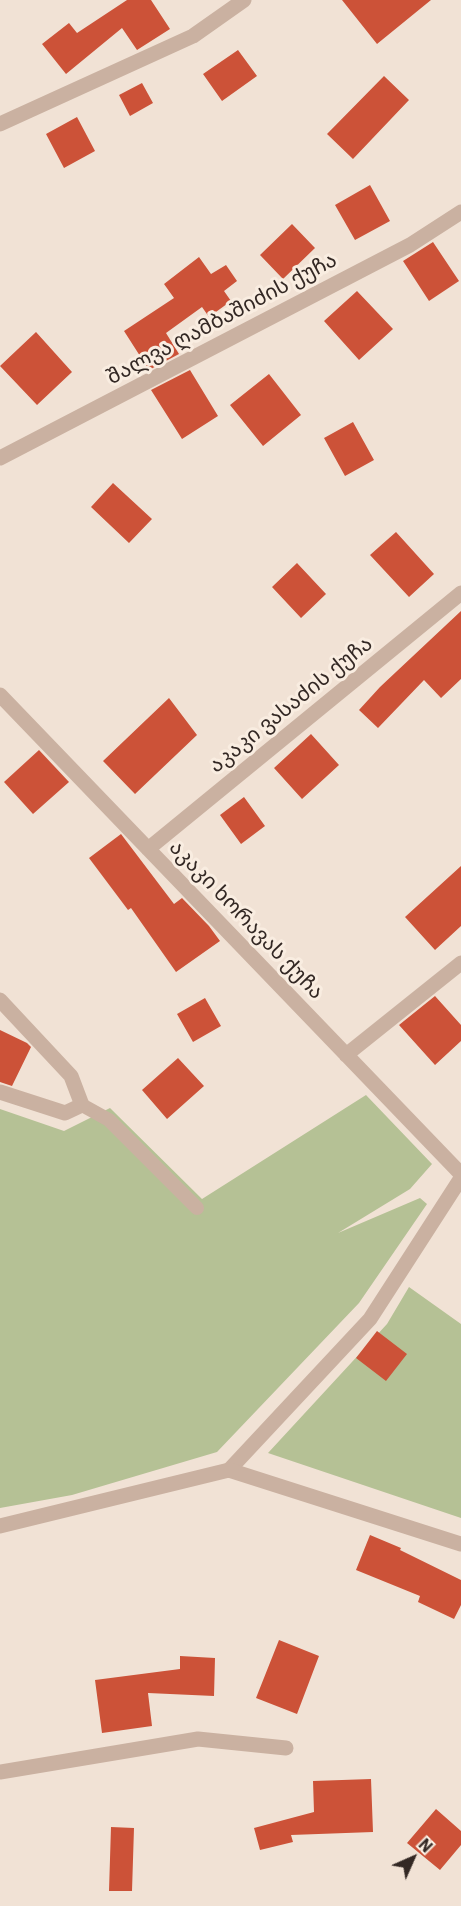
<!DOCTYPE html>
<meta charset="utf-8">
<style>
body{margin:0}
#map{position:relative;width:461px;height:1906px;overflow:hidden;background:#f1e2d5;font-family:"IBM Plex Sans",sans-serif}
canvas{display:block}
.north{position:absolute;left:383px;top:1828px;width:60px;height:60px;-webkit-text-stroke:4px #f9ede1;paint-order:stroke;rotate:45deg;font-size:16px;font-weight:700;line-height:24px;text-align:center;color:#332824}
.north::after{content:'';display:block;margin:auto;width:21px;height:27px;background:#332824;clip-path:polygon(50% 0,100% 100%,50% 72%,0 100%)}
</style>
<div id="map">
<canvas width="461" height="1906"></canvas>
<div class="north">N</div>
</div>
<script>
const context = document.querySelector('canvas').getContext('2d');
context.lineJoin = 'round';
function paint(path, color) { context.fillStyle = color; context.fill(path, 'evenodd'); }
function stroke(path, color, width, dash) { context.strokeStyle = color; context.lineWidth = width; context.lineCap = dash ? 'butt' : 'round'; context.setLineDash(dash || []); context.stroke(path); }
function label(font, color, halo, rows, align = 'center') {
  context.font = font + ' "IBM Plex Sans","Noto Sans Georgian",sans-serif'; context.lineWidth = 6; context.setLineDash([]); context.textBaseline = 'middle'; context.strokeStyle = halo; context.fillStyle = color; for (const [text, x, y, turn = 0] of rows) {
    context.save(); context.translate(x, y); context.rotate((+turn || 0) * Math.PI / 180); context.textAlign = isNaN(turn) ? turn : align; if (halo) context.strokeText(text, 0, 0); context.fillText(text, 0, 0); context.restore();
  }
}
const green = new Path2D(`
 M366,1095L432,1164L410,1189L338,1233L420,1198L427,1204L359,1303L217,1452L72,1495L0,1508V1109L64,1131L110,1108L202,1199Z
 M409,1287L461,1324V1518L268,1453L387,1324Z`);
const building = new Path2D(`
 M127,0H151L170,29L137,50L122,28L66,74L42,44L69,23L77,33Z
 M342,0H431L377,44Z
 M238,50L257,76L222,101L203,74Z
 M384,76L409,100L353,159L327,134Z
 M142,83L153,103L130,116L119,95Z
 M77,117L95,151L64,168L46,134Z
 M370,185L390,221L355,240L335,205Z
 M292,224L315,248L283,279L260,255Z
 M433,242L459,281L429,301L403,261Z
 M199,257L211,274L226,265L237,281L224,291L231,301L209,317L202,307L166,333L179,354L149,370L124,331L174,298L164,284Z
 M357,291L393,329L359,360L324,321Z
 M36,332L72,372L37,405L0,366Z
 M190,370L218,416L182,439L151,390Z
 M269,374L301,415L263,446L230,405Z
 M353,422L374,460L345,476L324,438Z
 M113,483L152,519L129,543L91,507Z
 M396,532L434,574L409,597L370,555Z
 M297,563L326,594L301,618L272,587Z
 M461,611V679L441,698L424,680L378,728L359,710L380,687Z
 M169,698L197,735L135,794L103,761Z
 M311,734L339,765L302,799L274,768Z
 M39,750L69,782L33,814L4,782Z
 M244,797L265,826L241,844L220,815Z
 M121,834L174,904L182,898L209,926L220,941L176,972L131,908L128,910L89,858Z
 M461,866V926L435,950L405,917Z
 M435,996L461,1025V1041L435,1065L399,1025Z
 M205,998L221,1026L193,1042L177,1014Z
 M0,1030L27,1043L31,1047L12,1086L0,1082Z
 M178,1058L204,1086L167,1119L142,1090Z
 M377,1331L407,1354L386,1381L356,1358Z
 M370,1535L401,1548L400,1550L461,1580V1605L454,1619L418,1602L420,1596L356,1570Z
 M279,1640L319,1656L297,1714L256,1698Z
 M180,1656L215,1658L214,1696L148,1693L152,1726L102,1733L95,1680L180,1669Z
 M371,1779L373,1832L291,1835L293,1842L260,1850L254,1828L314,1812L313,1781Z
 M436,1809L461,1831V1845L440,1870L407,1843Z
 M111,1827L134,1828L132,1891H109Z`);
const service = new Path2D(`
 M82,1105L109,1120L197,1208`);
const minor = new Path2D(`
 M0,124L193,36L244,0
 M0,458L410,245L461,212
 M0,695L461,1174
 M148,849L461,593
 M0,1000L71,1076L82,1105L65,1113L0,1092
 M346,1055L461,963
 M229,1470L370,1319L461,1178
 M0,1772L198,1739L286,1748`);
const tertiary = new Path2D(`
 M0,1526L229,1470L461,1544`);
const streetNames = [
 ["შალვა ღამბაშიძის ქუჩა",222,319,-28],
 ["აკაკი ვასაძის ქუჩა",291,705,-39],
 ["აკაკი ხორავას ქუჩა",246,920,46]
];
paint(green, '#b5c195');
paint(building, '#cc5238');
stroke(service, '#cab1a1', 14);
stroke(minor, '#cab1a1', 15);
stroke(tertiary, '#cab1a1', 15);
label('21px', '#332824', '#f9ede1', streetNames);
</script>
